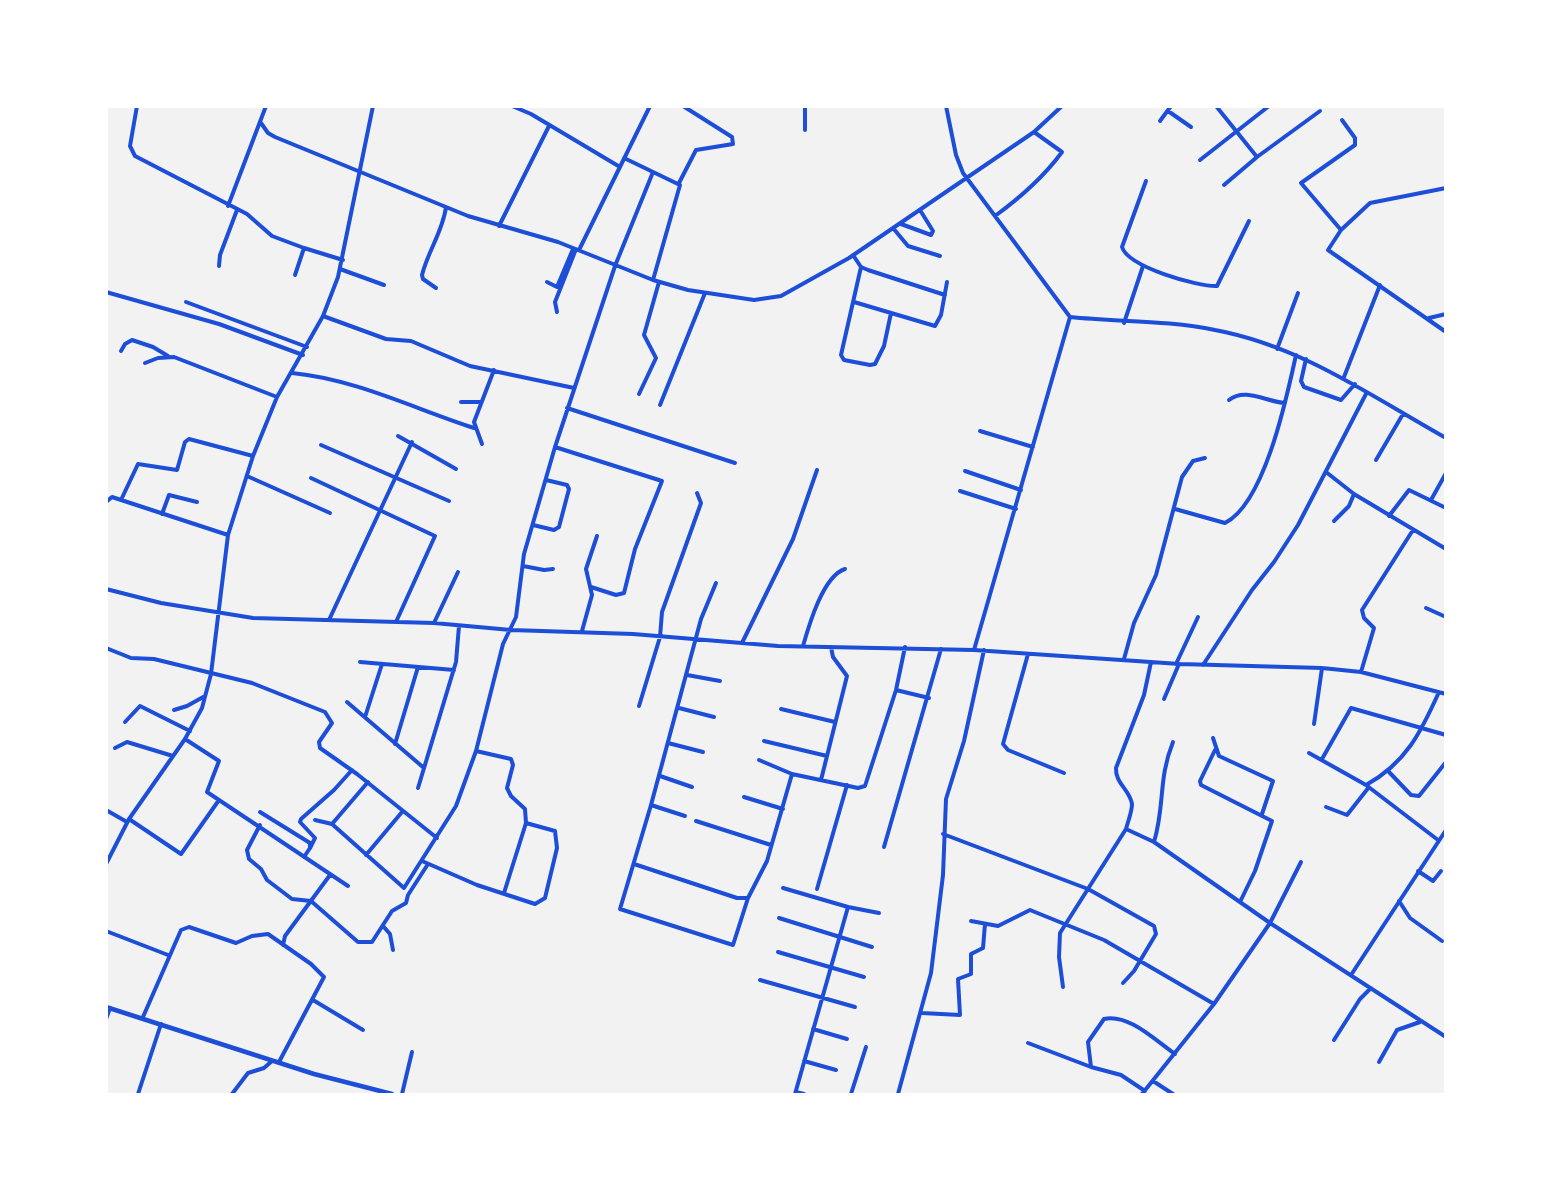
<!DOCTYPE html>
<style>
body{margin:0}
#map{position:relative;width:1552px;height:1201px;overflow:hidden;background:#f2f2f2;font-family:"Golos Text",sans-serif}
canvas{display:block}
.frame{position:absolute;inset:0;border:108px solid #fff;pointer-events:none}
</style>
<div id="map">
<canvas width="1552" height="1201"></canvas>
<div class="frame"></div>
</div>
<script>
const context = document.querySelector('canvas').getContext('2d');
context.lineJoin = 'round';
function stroke(path, color, width, dash) { context.strokeStyle = color; context.lineWidth = width; context.lineCap = dash ? 'butt' : 'round'; context.setLineDash(dash || []); context.stroke(path); }
const minor = new Path2D(`
 M137,106L130,146L135,156L247,214L272,236L304,248
 M512,106L531,114L620,167
 M946,106L956,155L963,173L1070,317C1118,322 1168,320 1215,330C1301,346 1371,396 1446,438
 M1216,106L1257,157L1224,185
 M1168,111L1191,127
 M1160,121L1171,106
 M261,123L268,133L275,137L468,216L558,242L653,280L688,290L754,300L781,296L849,258L1034,132L1062,106
 M805,130V106
 M1257,157L1320,111
 M624,158L680,185L653,280
 M1200,160L1269,106
 M1146,181L1122,247C1128,267 1198,287 1217,286L1249,221
 M679,183L696,150L733,144L732,137L683,106
 M1446,188L1370,203L1341,230L1328,250L1446,332
 M228,206L266,106
 M995,216C1021,197 1043,178 1062,152L1034,132
 M901,224L931,235L933,231L920,210
 M499,226L549,126
 M893,228L908,246L940,256
 M1341,230L1301,183L1355,145V138L1342,120
 M579,250L650,106
 M853,255L861,267L868,270L945,295
 M219,266L220,255L237,210
 M861,267L841,355L844,360L870,365L875,364L884,346L891,313
 M340,269L384,285
 M295,275L304,248L343,260
 M547,282L557,287L573,249
 M436,288L423,279L422,275C428,251 443,231 446,207
 M106,292L219,324L303,355
 M186,302L307,347
 M854,302L935,326L941,315L947,282
 M557,312L555,302L576,249
 M323,316L386,339L411,341L470,366L574,388
 M1429,318L1446,314
 M1124,323L1143,266
 M1277,349L1298,293
 M121,351L125,344L132,340L153,347L168,356
 M1306,359L1301,381L1304,387L1341,400L1355,384
 M145,363L158,358L174,357L277,397
 M292,373C355,379 415,409 474,428
 M1344,377L1380,285
 M639,394L656,358L644,335L659,282
 M1229,400C1245,387 1267,402 1285,403
 M461,402H481
 M660,405L705,293
 M567,408L735,463
 M980,431L1033,447
 M398,436L456,469
 M482,444L474,422L494,370
 M321,445L449,501
 M555,447L662,481L635,549L624,593L616,595L591,587
 M1376,460L1403,414
 M965,471L1021,490
 M1326,472L1354,494L1446,549
 M247,476L330,513
 M311,478L435,536L396,622
 M960,491L1016,509
 M121,500L138,464L177,470L185,442L189,439L253,456
 M1431,500L1446,473
 M106,502L112,497L228,535
 M1175,509L1225,523C1265,503 1287,396 1296,355
 M162,514L169,495L197,502
 M1389,516L1409,490L1446,508
 M1334,521L1349,506L1354,494
 M533,525L554,530L559,527L569,489L567,485L546,480
 M523,566L544,570L553,569
 M106,589L161,603L253,618L434,623L511,630L633,634L778,646L974,650L1180,664L1322,668L1361,672L1446,694
 M1426,608L1446,617
 M329,620L412,442
 M434,623L458,572
 M582,631L592,595L586,569L597,536
 M742,643L793,539L817,470
 M803,646C809,625 823,576 845,569
 M106,648L131,658L154,659L252,683L325,712L332,723L319,742L320,748L357,774L437,838
 M974,650L1070,317
 M1028,654L1003,744L1008,750L1064,773
 M1124,659L1134,623L1156,575L1182,477L1193,461L1205,458
 M360,662L454,670
 M1176,664L1198,617
 M1203,665L1252,590L1274,562L1298,525L1367,392
 M1361,672L1374,628L1364,618L1362,610L1413,530
 M687,675L720,681
 M896,690L929,698
 M1164,699L1179,664
 M347,702L424,768
 M639,706L660,637L662,612L701,503L697,493
 M679,708L714,717
 M781,709L835,722
 M174,710L187,706L205,696
 M365,717L382,664
 M125,722L140,706L190,731
 M1314,724L1322,668
 M1213,738L1219,756L1273,781L1262,814
 M185,739L219,761L207,792L348,886
 M764,741L827,756
 M668,743L703,752
 M395,744L418,667
 M115,748L127,742L173,756
 M1215,750L1200,781L1201,785L1272,821L1255,871L1240,902
 M1309,753L1366,785L1438,840
 M1322,759L1351,708L1446,735
 M759,760L792,774
 M1389,772L1411,795L1419,796L1446,762
 M660,776L692,787
 M821,780L847,676L833,657L831,647
 M368,782L332,824L404,888L456,806L476,751L503,644L516,617L524,554L555,447L615,266L653,172
 M1366,785C1406,763 1421,732 1439,692
 M418,788L456,662L459,626
 M744,797L783,809
 M651,805L620,909L733,945L748,898
 M1326,807L1347,815L1369,787
 M106,810L127,822
 M260,812L310,843V848L304,857
 M685,816L651,805L701,619L716,583
 M129,819L181,854L219,800
 M315,820L332,824
 M696,821L771,845
 M260,825L247,850L249,859L261,869L267,880L292,899L311,901L358,942H372L392,911L406,903L408,895L428,864
 M1126,829L1154,842L1270,923L1446,1037
 M943,834L1088,889L1154,926L1156,934L1134,971L1123,983
 M1154,842C1165,806 1158,779 1173,742
 M884,847L941,649
 M310,848L315,838L300,822L301,819L334,790L352,770
 M366,855L402,812
 M422,861L477,885L535,904L545,898L557,848L555,831L526,823L525,809L511,796L507,788L513,765L511,759L476,751
 M106,864L129,819L185,739L202,708L211,674L228,535L253,456L277,397L323,316L338,277L373,106
 M634,864L737,898H748L767,861L792,774L858,788L865,786L896,690L905,647
 M1418,871L1433,881L1441,871
 M783,888L848,907
 M817,889L847,785
 M504,893L526,823
 M1399,901L1410,918L1442,941
 M779,918L872,947
 M971,921L998,926L1030,910L1104,940L1214,1004
 M383,926L390,934L393,950
 M106,931L168,955
 M283,945L285,936L330,875
 M778,952L864,977
 M1351,975L1446,830
 M760,980L855,1007
 M1063,987L1059,957L1060,933L1126,829C1128,821 1132,812 1132,804C1130,790 1115,783 1116,768L1144,695L1151,662
 M313,1000L363,1030
 M922,1013L960,1015L958,979L971,974V954L983,948L985,924
 M143,1017L181,930L189,927L236,943L252,936L268,934L311,964L324,977L279,1062
 M106,1019L110,1008
 M813,1029L847,1039
 M1334,1040L1360,999L1371,988
 M1028,1043L1091,1067L1121,1075L1145,1091
 M804,1061L836,1070
 M1379,1062L1397,1030L1420,1022
 M1091,1067L1088,1042L1104,1019C1128,1013 1156,1041 1175,1054
 M1153,1081L1173,1094
 M796,1092L804,1094
 M138,1094L161,1024
 M232,1094L248,1073L264,1068L272,1061
 M402,1094L412,1052
 M795,1094L848,907L879,913
 M851,1094L866,1047
 M898,1094L931,973L943,875L946,799L964,741L984,650
 M1142,1094L1214,1004L1270,923L1301,862`);
const tertiary = new Path2D(`
 M106,1007L314,1074L392,1094`);
stroke(minor, '#1d4ed8', 4);
stroke(tertiary, '#1d4ed8', 4.5);
</script>
